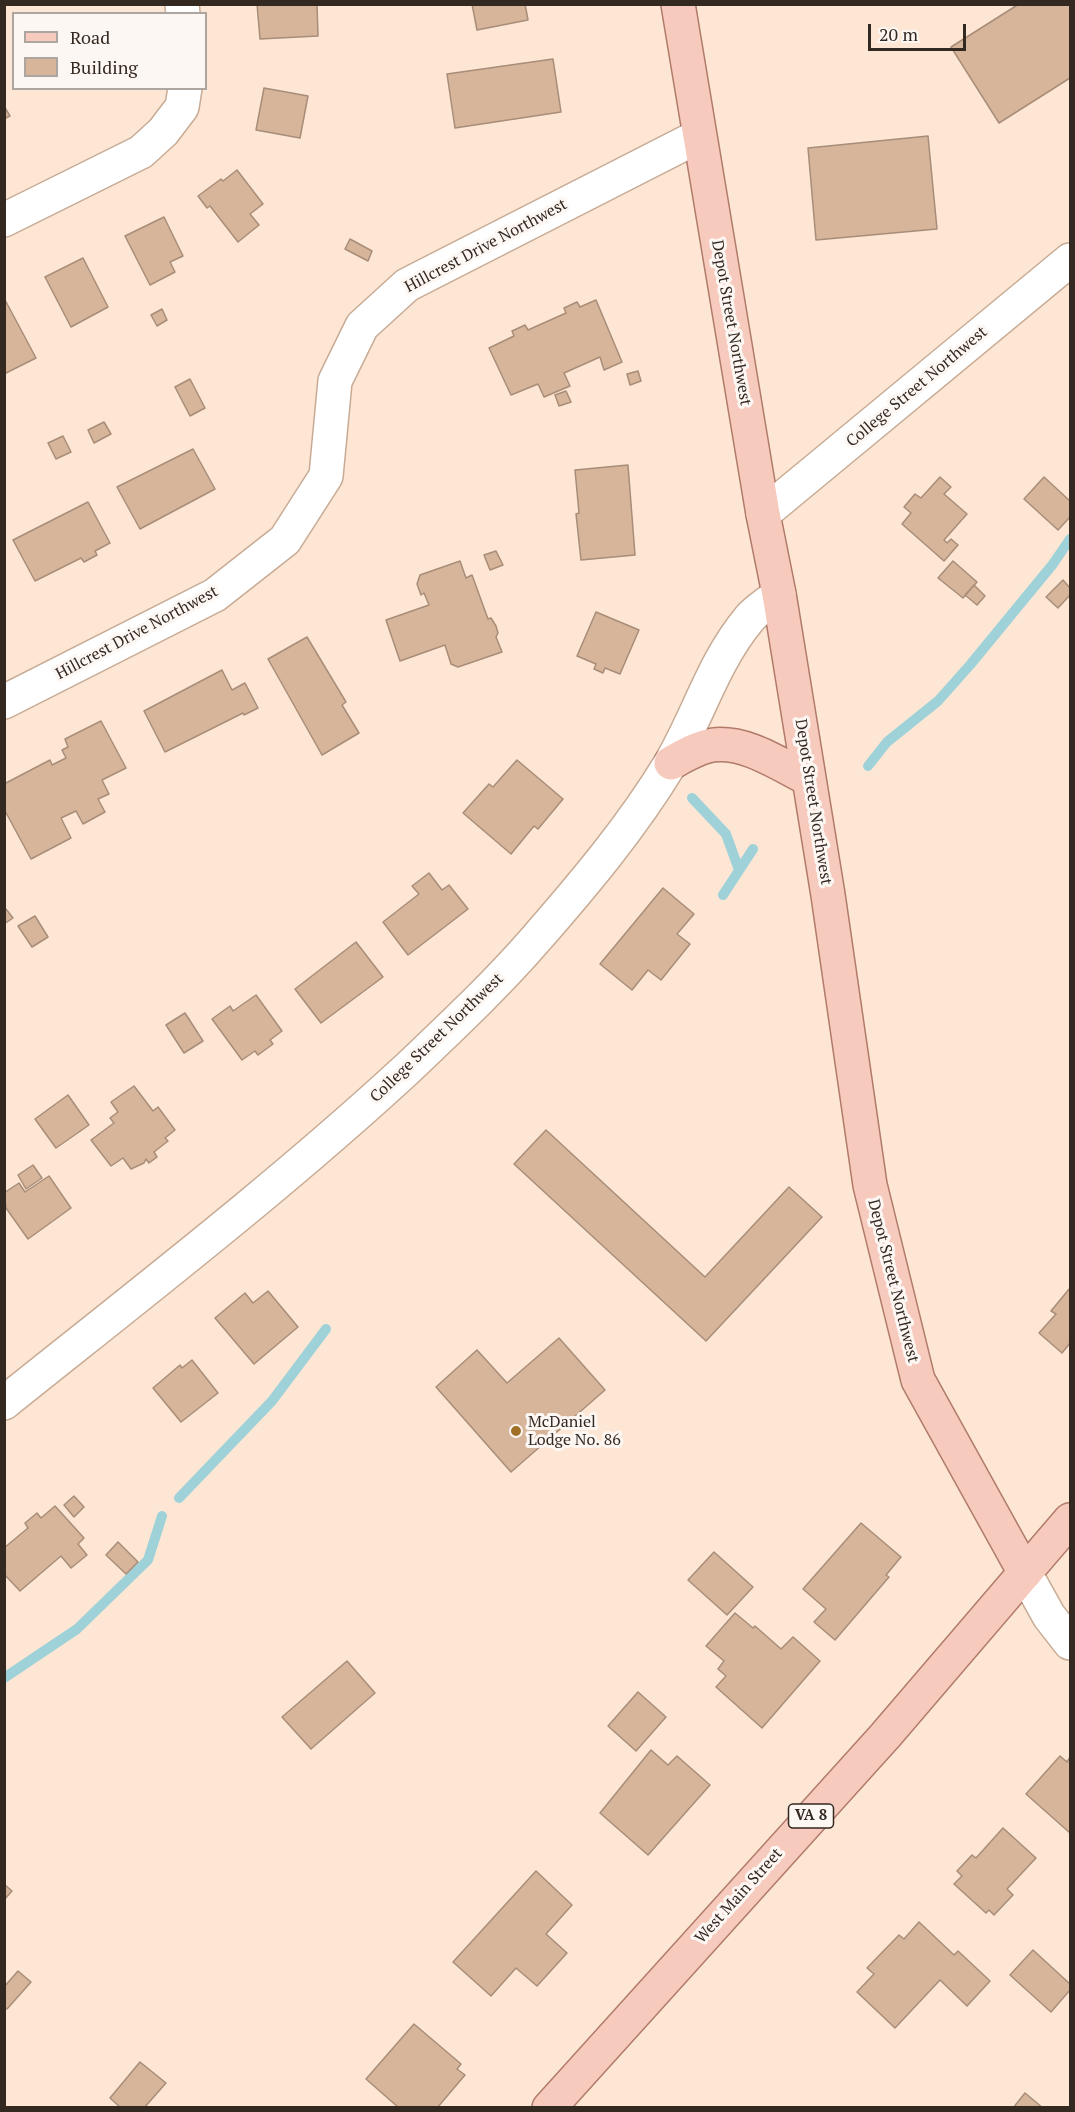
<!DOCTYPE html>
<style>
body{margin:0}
#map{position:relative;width:1075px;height:2112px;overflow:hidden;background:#fee6d4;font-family:"PT Serif",serif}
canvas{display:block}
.frame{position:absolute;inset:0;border:6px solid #342921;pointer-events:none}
.legend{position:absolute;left:12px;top:12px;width:195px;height:78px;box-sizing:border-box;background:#fdf7f3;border:2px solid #ada59f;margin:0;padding:8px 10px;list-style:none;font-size:18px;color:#342921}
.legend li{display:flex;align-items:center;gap:12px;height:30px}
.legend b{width:30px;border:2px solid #ada59f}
.scale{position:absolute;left:868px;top:24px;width:98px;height:27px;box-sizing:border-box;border:3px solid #342921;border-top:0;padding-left:8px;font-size:18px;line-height:21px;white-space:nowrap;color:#342921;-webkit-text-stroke:4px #fdf7f3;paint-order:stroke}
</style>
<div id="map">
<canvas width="1075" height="2112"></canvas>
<div class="frame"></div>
<ul class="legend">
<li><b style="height:8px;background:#f7cabe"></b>Road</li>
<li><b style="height:16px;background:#d7b59b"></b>Building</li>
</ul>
<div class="scale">20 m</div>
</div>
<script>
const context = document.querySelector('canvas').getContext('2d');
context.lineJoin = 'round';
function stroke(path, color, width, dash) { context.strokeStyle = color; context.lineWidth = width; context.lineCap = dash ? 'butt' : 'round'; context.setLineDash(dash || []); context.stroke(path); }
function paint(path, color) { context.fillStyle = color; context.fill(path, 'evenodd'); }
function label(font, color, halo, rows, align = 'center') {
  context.font = font + ' "PT Serif",serif'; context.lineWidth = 6; context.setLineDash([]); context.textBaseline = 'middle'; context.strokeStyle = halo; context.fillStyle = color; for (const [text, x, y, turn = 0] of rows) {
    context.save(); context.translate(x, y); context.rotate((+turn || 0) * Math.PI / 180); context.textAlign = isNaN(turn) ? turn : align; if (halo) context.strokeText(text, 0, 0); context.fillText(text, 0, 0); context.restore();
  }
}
const stream = new Path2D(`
 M868,766L887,742L938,701L970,665L1053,564L1070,539
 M692,798L726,834L739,870
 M723,895L753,849
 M179,1498L272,1401L326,1329
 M4,1678L77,1629L148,1560L162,1516`);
const building = new Path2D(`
 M257,4H317L318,36L260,39Z
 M472,4H525L528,20L477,30Z
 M1019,4H1070V78L999,123L951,47Z
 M553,59L561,112L455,128L447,74Z
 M264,88L308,96L300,138L256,130Z
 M4,106L10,116L4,119Z
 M928,136L937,229L816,240L808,148Z
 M237,170L263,204L250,214L259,225L238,242L210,206L207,208L198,196L221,179L223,181Z
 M164,217L183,256L170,262L175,272L150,285L125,236Z
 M350,239L372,251L368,261L345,249Z
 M83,258L108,307L71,327L45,277Z
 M4,298L36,358L4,374Z
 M596,300L622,362L604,370L600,357L564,373L570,386L544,397L538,384L511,395L489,348L514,336L512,331L525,325L528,330L566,313L564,308L577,302L580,307Z
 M162,309L167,320L157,326L151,315Z
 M638,371L641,381L630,385L627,374Z
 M190,379L205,408L190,416L175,387Z
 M566,391L571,402L559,406L555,395Z
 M104,422L111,434L94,443L88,430Z
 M63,436L71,452L56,459L48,443Z
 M193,449L215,489L140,529L117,487Z
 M628,465L635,555L581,560L576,514L579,513L575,470Z
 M940,477L951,487L944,494L967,514L944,540L947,543L951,539L958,545L944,561L902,524L911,513L904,507L915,494L921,498Z
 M1044,477L1070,501V517L1058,530L1024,499Z
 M88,502L110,543L95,551L97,555L84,562L81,558L35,581L13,540Z
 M496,551L503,565L490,570L484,555Z
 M460,561L466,578L472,575L488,619L491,618L496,626L498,633L496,637L502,652L458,667L451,664L445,645L400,661L386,620L429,605L424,593L421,595L417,584L420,575Z
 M953,561L977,582L963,598L938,578Z
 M1063,580L1070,588V595L1058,608L1046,597Z
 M974,585L985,596L977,605L965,595Z
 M596,612L639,630L620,674L605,668L603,673L594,669L596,664L577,656Z
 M307,637L346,702L342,705L359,733L322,755L268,659Z
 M222,670L232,690L245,683L258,708L244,715L243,713L165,752L144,711Z
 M101,721L126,768L102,780L109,794L98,799L105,812L83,824L76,811L61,818L71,838L31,859L4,809V784L50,760L52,765L66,758L62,750L68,747L65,739Z
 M517,760L563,799L538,829L534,826L511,854L463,813L489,784L493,787Z
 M429,873L442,890L449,885L468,909L408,955L383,922L419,894L412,886Z
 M663,888L694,914L677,934L690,944L661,980L648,970L632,990L600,964Z
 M6,909L13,918L4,924V911Z
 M35,916L48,937L32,947L18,926Z
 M356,942L383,977L321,1023L295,989Z
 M256,995L282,1031L270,1040L273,1044L258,1055L255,1051L242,1060L212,1019L230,1006L233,1011Z
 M185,1013L203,1041L184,1053L166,1025Z
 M134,1086L153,1111L158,1107L175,1130L165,1138L168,1141L154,1152L157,1157L149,1163L146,1159L144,1163L131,1169L123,1158L111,1166L91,1140L114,1123L110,1118L118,1112L111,1102Z
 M68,1095L89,1125L56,1148L35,1119Z
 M546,1130L705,1277L789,1187L822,1217L706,1341L514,1164Z
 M33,1165L42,1178L26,1189L18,1175Z
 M49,1176L71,1208L28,1239L6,1208L4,1193L19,1183L25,1192Z
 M1070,1288V1343L1062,1353L1039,1333L1056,1314L1051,1311Z
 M268,1291L298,1327L254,1364L215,1318L245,1293L253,1303Z
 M559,1338L605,1390L511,1472L436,1387L477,1350L507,1383Z
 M192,1360L218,1393L181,1422L153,1388L180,1365L182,1368Z
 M74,1496L84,1507L74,1517L64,1505Z
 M55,1506L84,1538L78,1544L87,1555L71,1568L61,1556L20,1591L4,1574V1548L28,1528L25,1523L37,1513L41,1518Z
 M861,1523L901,1557L886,1575L889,1577L835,1640L814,1622L826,1609L803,1589Z
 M118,1542L138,1562L126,1574L106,1555Z
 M714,1552L753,1587L727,1615L688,1580Z
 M735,1613L753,1628L755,1626L781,1649L793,1637L820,1661L762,1728L716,1687L726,1676L718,1669L724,1661L706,1646Z
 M347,1661L375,1693L311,1749L282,1717Z
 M638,1692L666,1717L636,1751L608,1726Z
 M651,1750L668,1765L677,1756L710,1785L648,1855L600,1813Z
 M1060,1756L1067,1762L1070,1757V1833L1026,1794Z
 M1003,1828L1036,1858L1007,1889L1013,1895L994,1915L989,1910L986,1913L954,1884L962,1876L957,1871L972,1855L976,1858Z
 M536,1871L572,1905L546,1934L567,1953L537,1986L516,1968L491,1996L453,1962Z
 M4,1884L12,1891L4,1900Z
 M919,1922L954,1955L958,1951L990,1981L967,2006L940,1980L895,2028L857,1992L874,1974L867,1968L899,1935L904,1939Z
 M1033,1950L1070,1984V1990L1051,2012L1010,1975Z
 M18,1971L31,1982L7,2009L4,2007V1987Z
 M414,2024L461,2064L457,2069L465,2075L437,2108H399L366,2079Z
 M140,2062L166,2083L144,2108H121L110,2098Z
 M1025,2093L1043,2108H1013Z`);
const minor = new Path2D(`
 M182,4L183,14
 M4,220L141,152L163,132L182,107L185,88
 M763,514L1070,260
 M4,702L215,595L285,540L326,476L335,381L362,326L407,285L699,136
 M4,1403C140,1294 279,1187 407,1069C451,1027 495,986 535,940C583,885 632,827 670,764C698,717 713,662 749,619C756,610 770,602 779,594
 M1025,1573L1049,1616L1070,1643`);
const major = new Path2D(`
 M678,4L763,514L779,594L828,895L870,1185L918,1380L1025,1573
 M671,763C684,756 698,747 713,745C747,741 780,765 809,779
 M549,2108L885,1736L1070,1520`);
const markers = [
 [516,1431,6,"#a26f26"]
];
const shields = [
 [811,1816,45]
];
const shieldNames = [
 ["VA 8",811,1816]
];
const streetNames = [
 ["Hillcrest Drive Northwest",486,246,-28],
 ["Depot Street Northwest",731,323,80],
 ["College Street Northwest",917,387,-40],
 ["Hillcrest Drive Northwest",137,633,-28],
 ["Depot Street Northwest",813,802,81],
 ["College Street Northwest",437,1038,-44],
 ["Depot Street Northwest",893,1281,76],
 ["West Main Street",739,1896,-48]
];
const poiNames = [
 ["McDaniel",528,1422],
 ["Lodge No. 86",528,1440]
];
stroke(stream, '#9fd2d8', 10);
paint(building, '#d7b59b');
stroke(building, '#a88d78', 1.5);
stroke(minor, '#c7ab95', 36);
stroke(major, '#b07b6a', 36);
stroke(minor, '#fff', 33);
stroke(major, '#f7cabe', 33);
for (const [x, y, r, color] of markers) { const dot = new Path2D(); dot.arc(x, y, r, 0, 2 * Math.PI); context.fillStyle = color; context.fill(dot); stroke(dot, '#fdf7f3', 2); }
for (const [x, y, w] of shields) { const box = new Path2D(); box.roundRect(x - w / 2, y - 12, w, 24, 4.5); context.fillStyle = '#fdf7f3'; context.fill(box); stroke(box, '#342921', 1.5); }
label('bold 15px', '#342921', null, shieldNames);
label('16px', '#342921', '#fdf7f3', streetNames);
label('16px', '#342921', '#fdf7f3', poiNames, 'left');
</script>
